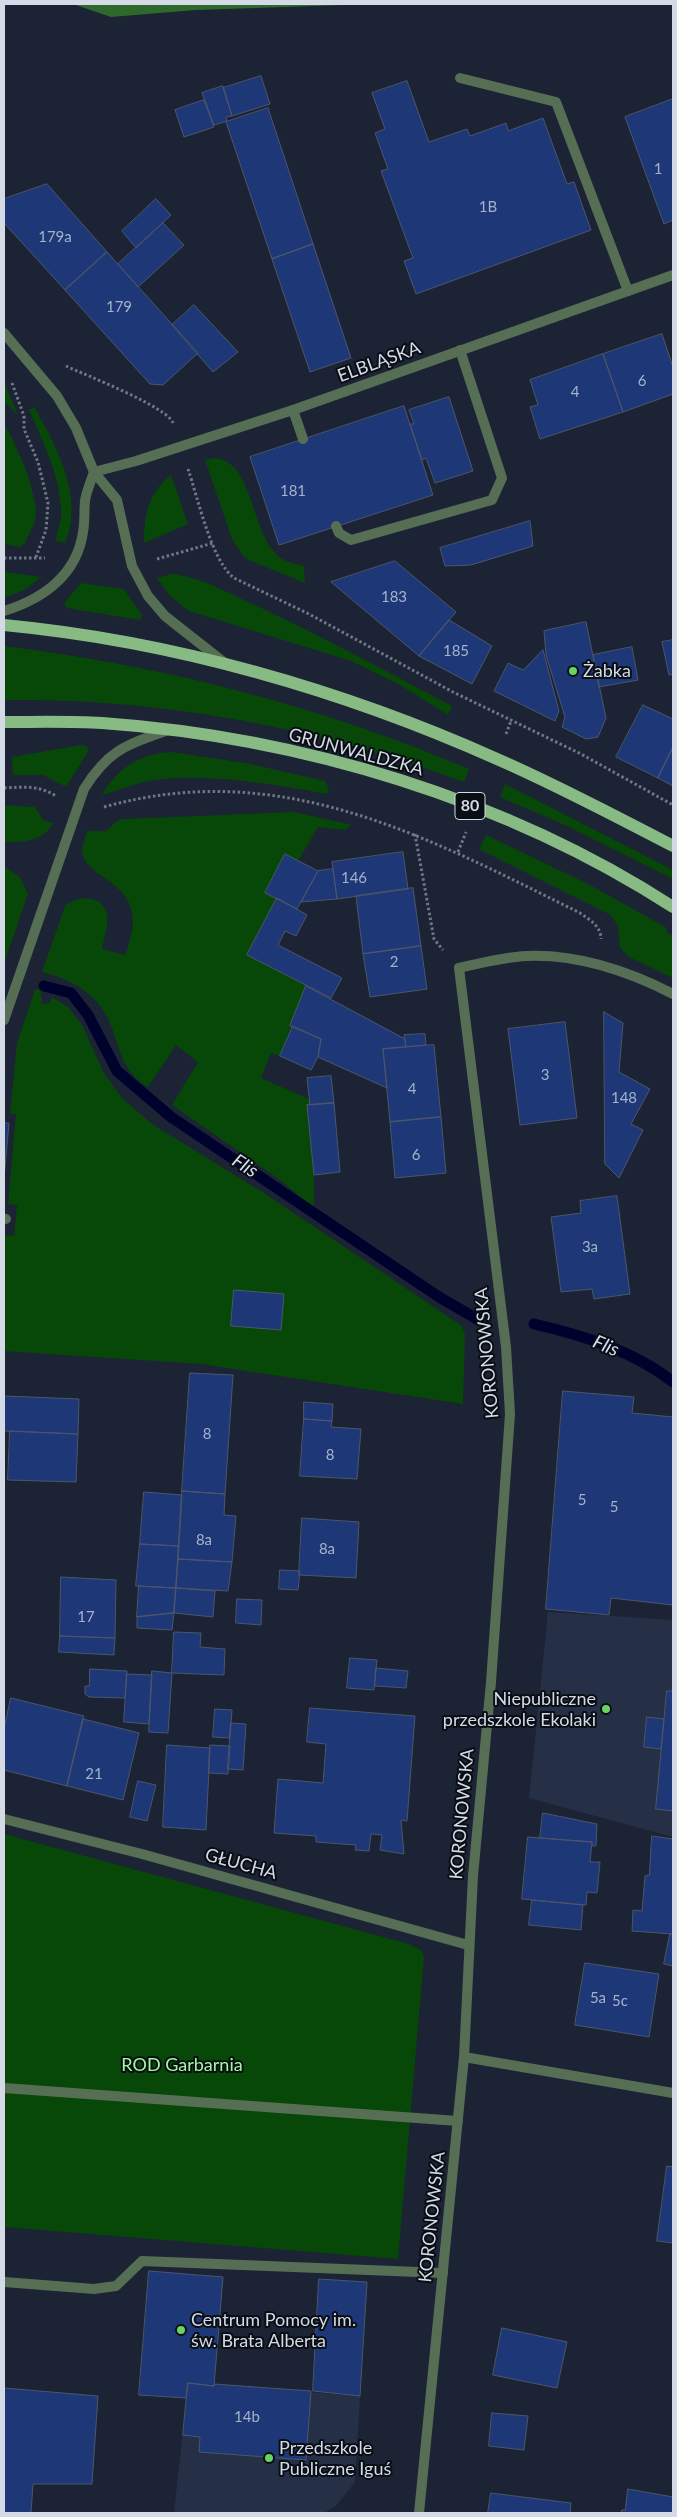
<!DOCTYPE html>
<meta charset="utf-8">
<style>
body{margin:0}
#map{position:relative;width:677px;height:2517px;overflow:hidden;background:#1b2335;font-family:Lato,sans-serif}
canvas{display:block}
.frame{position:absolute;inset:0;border:5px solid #d4dae6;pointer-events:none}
</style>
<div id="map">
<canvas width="677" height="2517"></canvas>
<div class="frame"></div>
</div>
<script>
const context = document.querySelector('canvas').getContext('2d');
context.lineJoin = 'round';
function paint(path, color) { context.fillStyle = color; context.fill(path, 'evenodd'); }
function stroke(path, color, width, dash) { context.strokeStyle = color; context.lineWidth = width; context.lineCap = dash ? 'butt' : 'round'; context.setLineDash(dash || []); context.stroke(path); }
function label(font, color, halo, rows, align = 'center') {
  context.font = font + ' Lato,sans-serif'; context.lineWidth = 4; context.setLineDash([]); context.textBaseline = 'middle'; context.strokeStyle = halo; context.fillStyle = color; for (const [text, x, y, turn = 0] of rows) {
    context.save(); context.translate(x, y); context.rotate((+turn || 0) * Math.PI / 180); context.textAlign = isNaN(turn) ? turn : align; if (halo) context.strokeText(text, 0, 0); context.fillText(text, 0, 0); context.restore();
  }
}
const built = new Path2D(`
 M548,1612L673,1620V1837L529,1798Z
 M188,2383L360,2396L355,2482L336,2506L324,2513H174Z`);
const green = new Path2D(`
 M4,382L18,415L4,401Z
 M34,407C56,445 85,498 65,543L56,541C57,530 62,521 61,510C60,475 43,442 29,410Z
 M4,424L12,438L27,472L36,506L35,521L25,543L19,547L4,544Z
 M214,458C256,461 249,536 282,559C288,563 297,564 304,566L305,583L251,561L243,556L232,539L205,460Z
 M171,475L188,524L144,543C144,514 148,494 171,475Z
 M4,572L41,577L26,589L4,598Z
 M171,574C200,576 227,593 253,604C321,636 386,671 452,706L448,715L400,685L351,661L189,611L170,596L157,578Z
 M81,583L124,589L142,615L140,620L67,608L64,603Z
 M4,646C164,666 321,706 469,769L464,782C317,727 160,698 4,700Z
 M81,745L87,746L88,752L66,787L43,775H13L12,757Z
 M171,752L246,763L325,781L329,789L327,794C273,784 209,773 154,780C136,783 119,790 102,795C117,768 140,754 171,752Z
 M505,784L673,870V879L567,826L500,797Z
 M4,805L35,807L43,820L53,823C44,842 22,842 4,842Z
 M294,812L352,825L345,830L318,827L298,861L285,854L265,892L277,898L247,955L306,986L280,1056L271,1053L261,1078L309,1099L310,1105H307L314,1175V1208L280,1180L172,1105L198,1062L176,1045L148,1087C122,1072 120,1049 110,1023C98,994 71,979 42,972L65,906C77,895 102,894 107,914C109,925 104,938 102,949L126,955C128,945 132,934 133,924C134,878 83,879 82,850C82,845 86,837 87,831H106L118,820L124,819Z
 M486,835L590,885L667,928V933L673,936V978L629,957L620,948L618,925L609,914L479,849Z
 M4,866L20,877L28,894L4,963Z
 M41,989L42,1004L50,1003L52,997L68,1007L82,1025L104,1073L122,1098L152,1124L267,1195L462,1326L465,1335L463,1404L201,1364L4,1351V1235L14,1236L17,1205L8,1204L16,1114H10L17,1043L35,990Z
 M4,1834L409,1944L422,1951L424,1957L398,2259L4,2227Z`);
const forest = new Path2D(`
 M73,4H374L196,10L111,17Z`);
const stream = new Path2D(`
 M44,986L71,993L88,1015L117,1071L171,1117L439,1297L477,1319
 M534,1324C582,1335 634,1351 673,1382`);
const building = new Path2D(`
 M261,76L270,104L232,116L223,88Z
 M407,81L429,142L467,129L470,136L506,123L508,131L543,118L567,184L574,182L591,230L416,294L404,261L413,258L381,171L388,169L375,133L385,129L372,93Z
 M223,86L232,116L226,117L227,121L214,125L202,93Z
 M673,99V220L664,224L625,117Z
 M204,100L214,127L184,137L175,110Z
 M268,108L313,244L272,259L226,122Z
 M47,184L107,252L65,290L4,223V199Z
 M156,199L171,215L136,248L122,231Z
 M163,223L184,245L138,287L118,264Z
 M313,244L351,358L310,372L272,259Z
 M107,252L198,353L163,385L150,384L65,290Z
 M194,305L238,352L213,372L172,325Z
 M662,334L673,367V394L623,412L603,354Z
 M603,354L623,412L540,439L530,407L538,405L530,380Z
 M449,397L473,471L435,483L426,458L422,460L410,424H414L409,410Z
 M404,406L433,495L279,545L250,457Z
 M530,521L533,546L471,565L445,566L440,548Z
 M395,561L456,612L419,656L331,582Z
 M449,620L492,646L472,684L419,656Z
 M586,622L606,718L598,737L586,739L562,727L565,717L546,655L544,631Z
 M673,640V674L669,675L662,642Z
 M632,647L638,680L599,687L593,655Z
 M543,650L559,711L555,721L494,691L508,663L523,670Z
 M643,705L673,719V747L658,778L616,757Z
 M673,747V786L658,778Z
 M403,852L408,889L337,899L332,862Z
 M285,854L318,871L297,909L265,893Z
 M333,869L337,899L301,902L318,871Z
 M413,888L421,946L363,954L356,896Z
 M277,898L307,915L296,936L285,931L278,945L342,978L331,998L247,955Z
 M421,946L427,989L370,997L363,954Z
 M306,986L405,1039L406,1047L383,1049L387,1088L318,1057L321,1039L290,1026Z
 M604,1012L623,1023L619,1072L650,1089L631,1124L643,1130L619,1178L605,1164Z
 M565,1022L577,1118L520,1125L508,1029Z
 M293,1026L321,1039L318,1057L311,1070L280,1056Z
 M425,1034L426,1045L406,1047L404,1035Z
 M434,1045L441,1117L390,1122L383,1049Z
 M331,1076L334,1103L310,1105L307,1078Z
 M334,1103L340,1172L314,1175L307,1105Z
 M441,1117L446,1173L395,1178L390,1122Z
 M4,1123H9L4,1178Z
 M617,1196L630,1294L594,1299L592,1289L561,1292L551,1217L581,1213L580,1201Z
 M234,1290L284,1294L281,1330L231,1326Z
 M190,1373L233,1375L225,1494L182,1491Z
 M563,1391L634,1397L632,1413L673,1417V1605L611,1598L609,1615L546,1609Z
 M4,1396L79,1399L78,1434L4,1431Z
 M304,1402L333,1404L332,1421L304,1419Z
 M304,1419L332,1421L331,1427L361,1429L357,1479L300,1476Z
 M10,1431L78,1434L76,1482L8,1480Z
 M182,1491L225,1494L224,1515L236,1516L232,1562L178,1559Z
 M144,1492L182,1495L179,1546L140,1544Z
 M302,1518L359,1522L356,1578L299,1575Z
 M140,1544L179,1546L176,1588L136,1586Z
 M178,1559L232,1562L228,1591L176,1588Z
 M280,1570L300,1571L298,1590L279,1589Z
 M61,1577L116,1580L115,1638L60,1636Z
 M139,1586L176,1588L174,1613L137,1617Z
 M176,1588L215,1591L213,1617L174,1613Z
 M237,1599L262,1600L261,1625L236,1623Z
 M174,1613L172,1630L137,1628V1617Z
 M174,1632L201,1633L200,1647L225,1649L224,1675L172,1673Z
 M60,1636L115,1638L114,1655L59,1652Z
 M350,1658L377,1660L374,1690L347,1688Z
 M376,1668L408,1671L406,1688L375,1686Z
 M90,1669L127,1671L125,1698L89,1697L85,1694V1686H89Z
 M152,1671L172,1673L168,1733L149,1732Z
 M127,1674L152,1675L149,1724L124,1722Z
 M667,1691H673V1811L656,1809Z
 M11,1698L84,1716L67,1786L4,1770V1729Z
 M310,1708L415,1716L407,1821L401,1820L404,1854L380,1850L382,1835L371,1834L369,1851L355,1850L356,1845L316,1842V1836L274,1833L278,1779L323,1783L326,1744L307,1742Z
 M215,1709L232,1710L230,1738L213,1737Z
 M647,1717L664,1719L661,1749L644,1747Z
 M83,1719L139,1733L123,1800L67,1786Z
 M231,1723L246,1724L243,1770L228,1769Z
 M167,1745L210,1748L206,1830L163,1827Z
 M210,1745L230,1746L228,1774L209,1773Z
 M138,1781L156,1785L147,1821L130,1817Z
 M543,1813L597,1824L596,1846H592V1842L540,1838Z
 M652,1836L673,1839V1934L632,1931L633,1910L642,1911L645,1876L649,1875Z
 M528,1837L592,1842L590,1862H600L597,1893L587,1892L586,1905L522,1899Z
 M532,1900L583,1905L581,1930L529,1925Z
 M670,1934H673V1966L664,1964Z
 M585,1963L659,1974L649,2037L575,2025Z
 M667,2166L673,2167V2243L657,2241Z
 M149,2271L223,2277L214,2386L188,2383L186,2398L139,2395Z
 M319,2279L367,2282L360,2396L313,2391Z
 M502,2328L567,2342L557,2388L493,2375Z
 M188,2383L214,2386V2384L311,2391L306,2460L199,2452L200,2437L183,2435Z
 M4,2388L98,2396L92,2484H33L31,2513H4Z
 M492,2413L528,2416L524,2450L489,2446Z
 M628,2489L673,2497V2513H621L622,2510H625Z
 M491,2493L571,2503L570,2513H488Z`);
const path = new Path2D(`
 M66,366C85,375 168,407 173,423
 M12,383L24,416V429L38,462L48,503L46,530L36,557
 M188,469C198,498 211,560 234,578L309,614L453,692L581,754L673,805
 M4,558H45
 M157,559L213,543
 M506,734L511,721
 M4,788C24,787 38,785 56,796
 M104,807C281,757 427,837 580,913C590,920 601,926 601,939
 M415,834L434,939L443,950
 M458,852L466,832`);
const service = new Path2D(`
 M460,78L556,102L628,291
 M293,410L303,439
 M336,526L339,533L351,540L492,500L502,478L460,350
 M4,1020L84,789C108,750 126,745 168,730
 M4,1219H6
 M4,2088L458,2121
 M4,2282L94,2289L116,2286L142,2261L443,2273`);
const minor = new Path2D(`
 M94,472L136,461L293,410L673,275
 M4,1819L142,1854L468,1945
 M464,2057L673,2093
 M419,2513L464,2057L473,1876L491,1682L510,1414L506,1347L459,968C481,963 504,957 527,956C579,954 628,971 673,994`);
const tertiary = new Path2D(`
 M4,333L57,396L76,428L94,472L117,500L132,566L148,596L165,616L226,664
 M4,611C43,599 77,575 83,532C85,522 84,512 85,501C86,492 91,481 94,472`);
const primary = new Path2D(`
 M4,625C173,641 343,690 497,759C557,785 615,816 673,846
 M4,722C36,722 70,721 102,723C301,737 506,799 673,907`);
const markers = [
 [573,671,5,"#69d464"],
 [606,1709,5,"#69d464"],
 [181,2330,5,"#69d464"],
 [269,2458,5,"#69d464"]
];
const numberNames = [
 ["1",658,169],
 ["1B",488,207],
 ["179a",55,237],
 ["179",119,307],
 ["6",642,381],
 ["4",575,392],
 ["181",293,491],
 ["183",394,597],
 ["185",456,651],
 ["146",354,878],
 ["2",394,962],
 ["3",545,1075],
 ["4",412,1089],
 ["148",624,1098],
 ["6",416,1155],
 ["3a",590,1247],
 ["8",207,1434],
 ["8",330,1455],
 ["5",582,1500],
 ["5",614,1507],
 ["8a",204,1540],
 ["8a",327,1549],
 ["17",86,1617],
 ["21",94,1774],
 ["5a",598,1998],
 ["5c",620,2001],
 ["14b",247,2417]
];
const shields = [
 [470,806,30]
];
const shieldNames = [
 ["80",470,806]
];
const streetNames = [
 ["ELBLĄSKA",379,362,-20],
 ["GRUNWALDZKA",356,752,15],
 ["KORONOWSKA",487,1353,-95],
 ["KORONOWSKA",462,1814,-85],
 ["GŁUCHA",241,1864,15],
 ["KORONOWSKA",432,2217,-84]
];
const poiNames = [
 ["Żabka",583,671],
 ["Niepubliczne",596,1699,"right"],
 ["przedszkole Ekolaki",596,1720,"right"],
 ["Centrum Pomocy im.",191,2320],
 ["św. Brata Alberta",191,2341],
 ["Przedszkole",279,2448],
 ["Publiczne Iguś",279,2469]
];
const parkNames = [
 ["ROD Garbarnia",182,2065]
];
const waterNames = [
 ["Flis",245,1166,33],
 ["Flis",606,1346,23]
];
paint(built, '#252f46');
paint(green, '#074808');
paint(forest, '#2e692c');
stroke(stream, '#00022e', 11);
paint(building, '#1e3877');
stroke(building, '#4c566a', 1);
stroke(path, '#707786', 3, [2.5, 2.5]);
stroke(service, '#566f54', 10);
stroke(minor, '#566f54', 10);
stroke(tertiary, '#566f54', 10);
stroke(primary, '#87bb83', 12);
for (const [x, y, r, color] of markers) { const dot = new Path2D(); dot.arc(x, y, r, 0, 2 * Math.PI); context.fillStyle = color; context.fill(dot); stroke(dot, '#090d14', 2); }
label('15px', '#a6b2ca', null, numberNames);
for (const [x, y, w] of shields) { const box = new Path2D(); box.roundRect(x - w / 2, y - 13.5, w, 27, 4); context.fillStyle = '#090d14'; context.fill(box); stroke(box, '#d4dae6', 1); }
label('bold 16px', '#d4dae6', null, shieldNames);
label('18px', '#d4dae6', '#090d14', streetNames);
label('18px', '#d4dae6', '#090d14', poiNames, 'left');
label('18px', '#a4f69e', '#090d14', parkNames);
label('italic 19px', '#d6dff3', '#090d14', waterNames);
</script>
